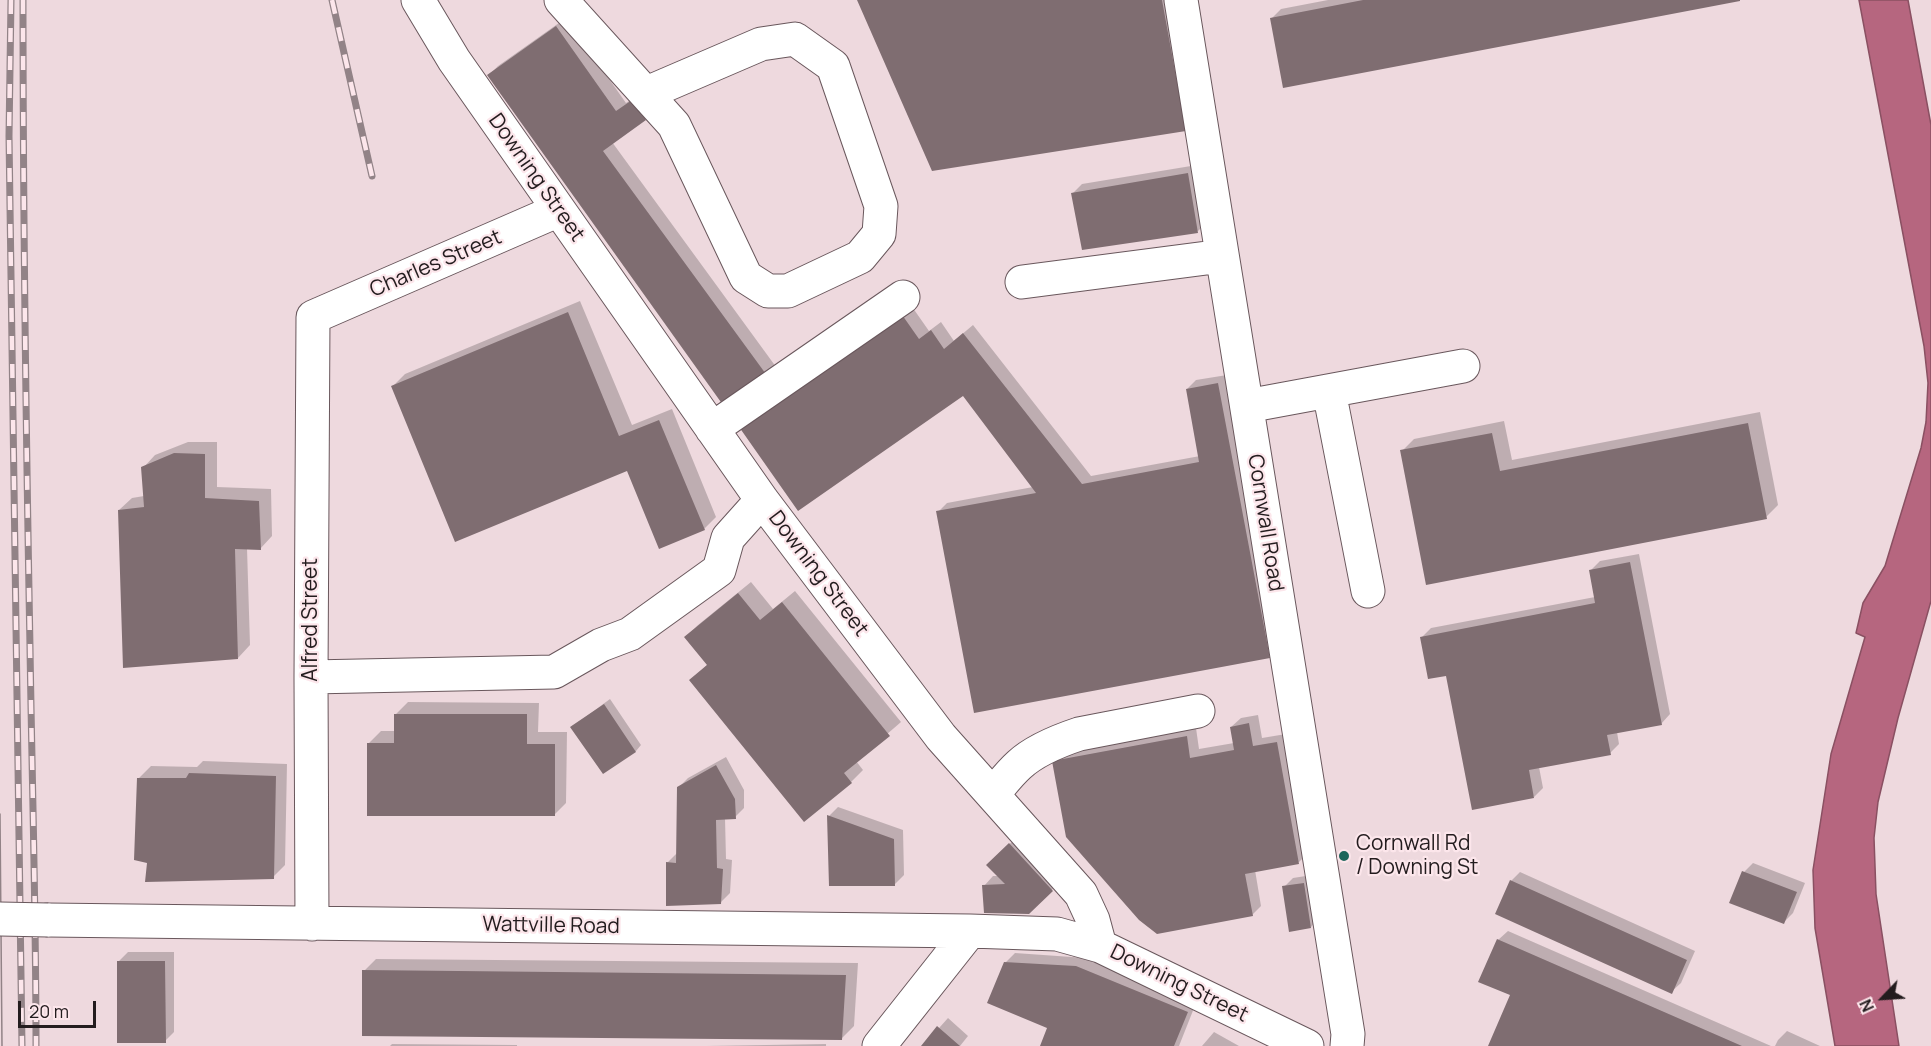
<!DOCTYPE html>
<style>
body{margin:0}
#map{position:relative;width:1931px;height:1046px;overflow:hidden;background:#eed9de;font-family:Manrope,sans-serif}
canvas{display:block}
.north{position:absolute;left:1853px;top:968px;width:60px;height:60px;-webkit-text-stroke:4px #fce6eb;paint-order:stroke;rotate:245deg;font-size:16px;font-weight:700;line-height:24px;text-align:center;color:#231c1e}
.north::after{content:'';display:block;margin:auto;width:21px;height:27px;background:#231c1e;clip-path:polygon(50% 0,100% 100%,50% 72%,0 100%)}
.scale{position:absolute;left:18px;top:1001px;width:78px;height:27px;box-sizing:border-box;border:3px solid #231c1e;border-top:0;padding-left:8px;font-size:18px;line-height:21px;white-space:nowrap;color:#231c1e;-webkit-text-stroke:4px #fce6eb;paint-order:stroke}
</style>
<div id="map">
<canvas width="1931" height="1046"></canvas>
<div class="north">N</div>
<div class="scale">20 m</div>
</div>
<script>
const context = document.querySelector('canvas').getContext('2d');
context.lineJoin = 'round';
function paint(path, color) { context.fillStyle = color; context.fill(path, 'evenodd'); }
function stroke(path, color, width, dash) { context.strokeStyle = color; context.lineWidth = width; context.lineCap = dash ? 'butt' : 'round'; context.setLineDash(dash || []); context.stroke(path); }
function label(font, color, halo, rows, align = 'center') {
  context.font = font + ' Manrope,sans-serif'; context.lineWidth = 4.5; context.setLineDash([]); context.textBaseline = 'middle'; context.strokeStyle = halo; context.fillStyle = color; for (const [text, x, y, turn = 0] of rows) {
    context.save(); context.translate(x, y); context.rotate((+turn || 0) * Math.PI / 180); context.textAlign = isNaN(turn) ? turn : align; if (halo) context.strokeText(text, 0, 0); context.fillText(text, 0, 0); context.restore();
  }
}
const water = new Path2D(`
 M1859,0H1908L1931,125V601L1898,718L1878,802L1874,838L1876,894L1899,1046H1835L1815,928L1813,870L1831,754L1865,637L1856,633L1863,603L1885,566L1921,448L1926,422L1928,383L1924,346Z`);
const shadow = new Path2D(`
 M859,0H1173L1195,121Z
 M1328,0H1738L1272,18L1281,9Z
 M566,18L626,103L642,92L654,110L645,119L612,142L779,371L770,380L489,75L498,66Z
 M1197,165L1207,222L1198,231L1073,193L1082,184Z
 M580,301L632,425L672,409L716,517L704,529L628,469L393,386L405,374Z
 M908,301L929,331L941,322L954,341L973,325L1091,476L1200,456L1187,389L1196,380L1227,375L1278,647L1269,656L938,512L947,503L1033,487L964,394L798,508Z
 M1760,412L1778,505L1766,517L1427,583L1402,451L1414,439L1504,421L1512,460Z
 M188,442H217V487L271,489L272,536L260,549L247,548L250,645L238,658L119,510L132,498L144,496L143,468L155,455Z
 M1639,554L1670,714L1661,724L1617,732L1619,744L1610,753L1539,767L1543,788L1534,797L1422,637L1431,628L1595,597L1590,571L1600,561Z
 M751,582L773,609L795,591L901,722L856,761L863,770L851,782L691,680L708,664L686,637L698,625Z
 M610,699L641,745L636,751L603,772L572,727Z
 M408,702L539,703L538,732H567L566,803L554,815L369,743L381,731H396V714Z
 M1258,715L1262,738L1286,734L1308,853L1299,862L1255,870L1261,906L1252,915L1053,761L1063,752L1196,728L1199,749L1234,743L1231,727L1241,718Z
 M726,757L744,790V808L735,817L725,818L726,859L732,860L730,893L721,902L667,863L677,853L678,788L688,778Z
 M203,761L287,764L285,865L273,877L148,862L138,779L151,766L197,767Z
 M838,807L903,830L904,875L895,884H830L829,816Z
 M1019,835L1061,881L1029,912L984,886L993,876H999L988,865Z
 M1753,863L1805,883L1793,913L1784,922L1744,872Z
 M1520,872L1695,951L1681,983L1671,992L1511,881Z
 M1312,875L1320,917L1311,927L1284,887L1293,878Z
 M1508,931L1771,1046H1490L1512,994L1498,940Z
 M128,952H174V1032L165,1041L119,961Z
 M1015,953L1086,958L1196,1003L1179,1046H1044L1049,1027L1005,963Z
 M376,959L858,963L854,1026L842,1038L364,971Z
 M948,1018L968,1036L960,1046H923Z
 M1787,1031L1820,1046H1775L1778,1040Z
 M1214,1032L1239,1046H1202Z
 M392,1044L517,1045V1046H390Z
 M826,1044V1046H706Z`);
const building = new Path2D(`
 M857,0H1162L1186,131L932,171Z
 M1363,0H1740V1L1283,88L1270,18Z
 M556,26L616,111L632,100L646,120L603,151L771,381L728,412L487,75Z
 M1188,173L1198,233L1082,250L1071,193Z
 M898,309L919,339L931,330L944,349L963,333L1082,484L1199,462L1186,389L1218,383L1270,658L974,713L936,511L1036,493L963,396L798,511L737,424Z
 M568,312L619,436L659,420L705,530L659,549L627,471L455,542L391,386Z
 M1748,423L1767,519L1426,585L1400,450L1492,433L1500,471Z
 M174,453L205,454V498L259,501L261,550L235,549L238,659L123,668L118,510L144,507L141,467Z
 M1630,562L1662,725L1607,735L1611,755L1529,770L1534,798L1472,810L1446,676L1428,679L1420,637L1595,603L1589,570Z
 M738,593L760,620L782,602L890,736L844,773L852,783L804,822L689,680L707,665L684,637Z
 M604,704L636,752L603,774L570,727Z
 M394,714H527V744H555V816H367V743H394Z
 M1249,723L1253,746L1277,742L1299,864L1245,874L1253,916L1157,934L1139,920L1066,837L1052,761L1187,736L1190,758L1234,750L1230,727Z
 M716,765L735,799L736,819L716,820L717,868L723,869L721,904L666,906V862L676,863L677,787Z
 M189,773L276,776L274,879L145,882L147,863L134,860L137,778H186Z
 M827,815L894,839L895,886H829Z
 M1009,843L1053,891L1029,914L984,913L982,885L1005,884L986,865Z
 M1742,871L1797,892L1784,924L1729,903Z
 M1510,880L1687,960L1672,994L1495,914Z
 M1304,883L1311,928L1289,932L1282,886Z
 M1497,939L1742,1046H1488L1510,995L1478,982Z
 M117,961H165L166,1043H117Z
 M1004,962L1076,966L1188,1012L1174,1046H1040L1047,1028L987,1003Z
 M362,970L846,975L842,1040L362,1036Z
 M937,1026L960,1046H921Z`);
const minor = new Path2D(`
 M418,0L454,60L762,500L941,737L1081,894L1093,920L1100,946L1307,1046
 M561,0L674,125L746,277L768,291H788L860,257L879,234L881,206L833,66L795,39L761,44L647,93
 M1181,0L1348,1034L1347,1046
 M1022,282L1222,256
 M1329,391L1368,591
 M1247,406L1463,366
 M712,429L903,297
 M311,677L554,672L601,645L630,634L719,570L728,538L762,500
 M993,794C1001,785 1009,774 1019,765C1035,750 1058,741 1079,734L1198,711
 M48,920L970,931L1057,934L1100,946
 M312,924L311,677L313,317L559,210
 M879,1046L970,931`);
const tram = new Path2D(`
 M0,814L2,1046`);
const rail = new Path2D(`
 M11,0L9,136L22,1046
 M23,0C23,216 26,431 30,647C32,780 36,913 36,1046
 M332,0L372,176`);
const minorBridge = new Path2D(`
 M0,919L48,920`);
const markers = [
 [1344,856,6,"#1e665b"]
];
const streetNames = [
 ["Downing Street",536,178,55],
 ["Charles Street",436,264,-23],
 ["Cornwall Road",1265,523,81],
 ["Downing Street",818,574,53],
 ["Alfred Street",311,620,-90],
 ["Wattville Road",551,926,1],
 ["Downing Street",1179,984,26]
];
const poiNames = [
 ["Cornwall Rd",1356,844],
 ["/ Downing St",1356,868]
];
paint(water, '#b6667f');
stroke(water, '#8a5062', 1.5);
paint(shadow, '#0003');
paint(building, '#7f6d71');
stroke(minor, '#69575c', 35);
stroke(minor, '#fff', 33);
stroke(tram, '#928387', 1.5);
stroke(rail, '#928387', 7);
stroke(rail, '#fce6eb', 4.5, [14]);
stroke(minorBridge, '#69575c', 35, []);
stroke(minorBridge, '#fff', 33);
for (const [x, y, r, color] of markers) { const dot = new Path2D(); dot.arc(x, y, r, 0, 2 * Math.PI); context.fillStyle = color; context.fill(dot); stroke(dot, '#fce6eb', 2); }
label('21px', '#231c1e', '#fce6eb', streetNames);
label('21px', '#231c1e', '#fce6eb', poiNames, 'left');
</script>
